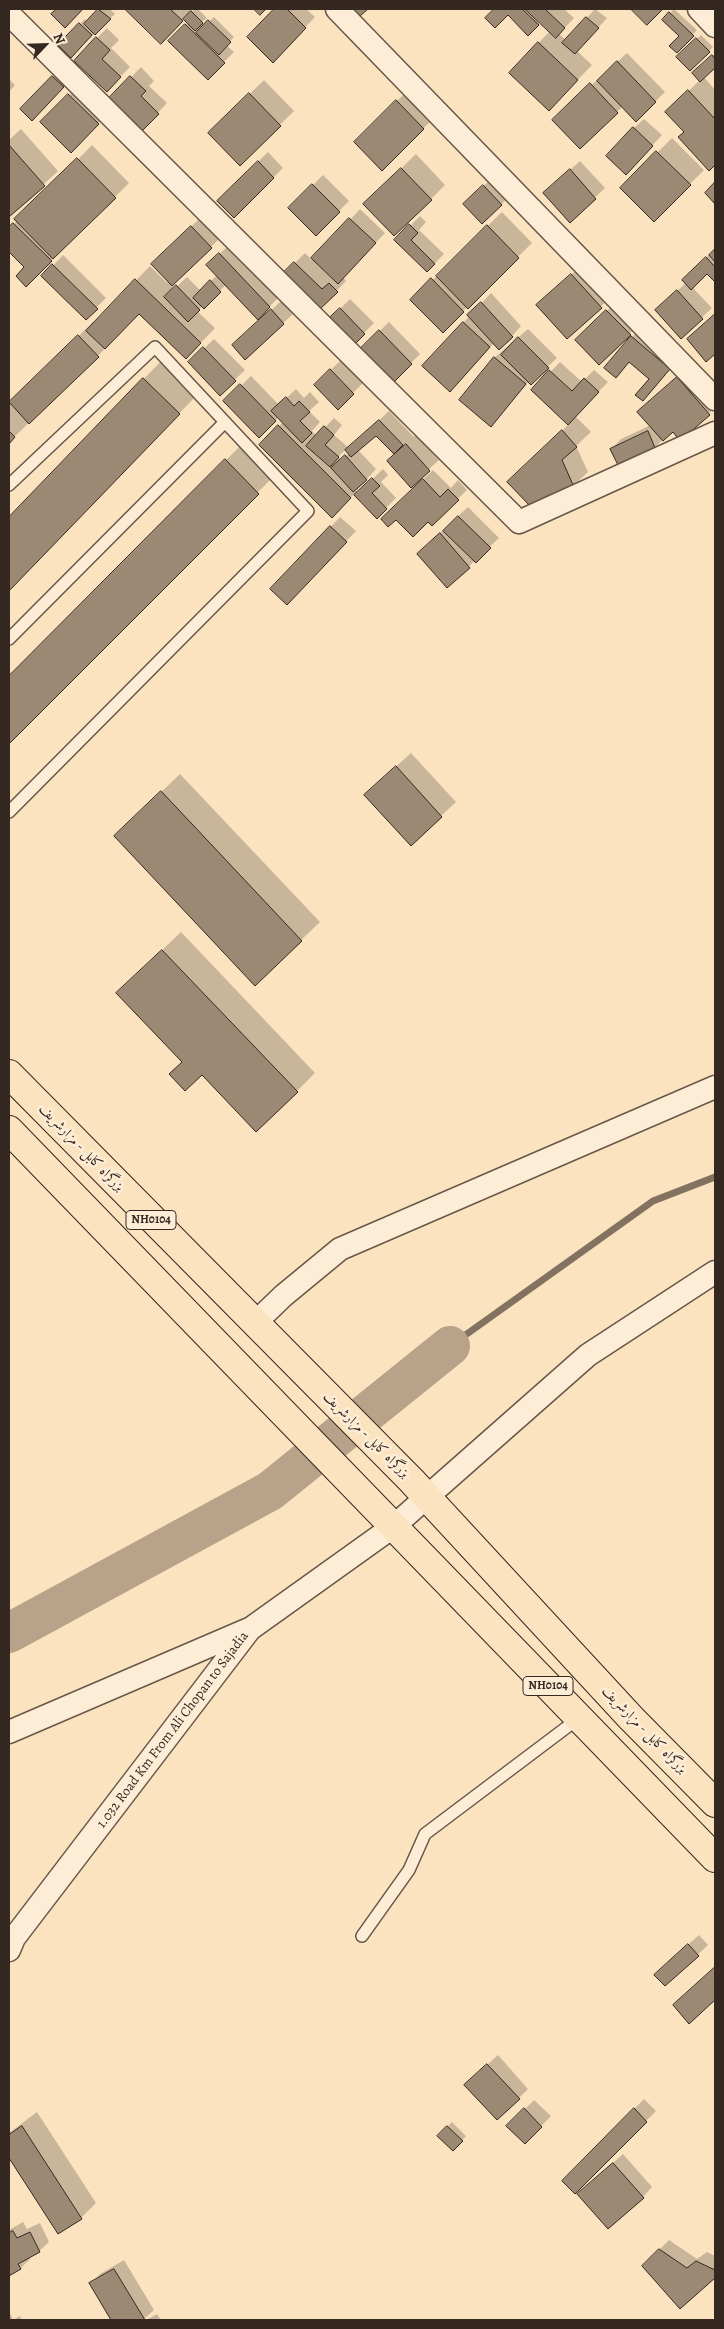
<!DOCTYPE html>
<meta charset="utf-8">
<style>
body{margin:0}
#map{position:relative;width:724px;height:2329px;overflow:hidden;background:#fce3c0;font-family:Alegreya,serif}
canvas{display:block}
.frame{position:absolute;inset:0;border:10px solid #342820;pointer-events:none}
.north{position:absolute;left:20px;top:20px;width:50px;height:50px;-webkit-text-stroke:4px #fdedd6;paint-order:stroke;rotate:66deg;font-size:14px;font-weight:700;line-height:20px;text-align:center;color:#342820}
.north::after{content:'';display:block;margin:auto;width:18px;height:22px;background:#342820;clip-path:polygon(50% 0,100% 100%,50% 72%,0 100%)}
</style>
<div id="map">
<canvas width="724" height="2329"></canvas>
<div class="frame"></div>
<div class="north">N</div>
</div>
<script>
const context = document.querySelector('canvas').getContext('2d');
context.lineJoin = 'round';
function paint(path, color) { context.fillStyle = color; context.fill(path, 'evenodd'); }
function stroke(path, color, width, dash) { context.strokeStyle = color; context.lineWidth = width; context.lineCap = dash ? 'butt' : 'round'; context.setLineDash(dash || []); context.stroke(path); }
function label(font, color, halo, rows, align = 'center') {
  context.font = font + ' Alegreya,Amiri,serif'; context.lineWidth = 5; context.setLineDash([]); context.textBaseline = 'middle'; context.strokeStyle = halo; context.fillStyle = color; for (const [text, x, y, turn = 0] of rows) {
    context.save(); context.translate(x, y); context.rotate((+turn || 0) * Math.PI / 180); context.textAlign = isNaN(turn) ? turn : align; if (halo) context.strokeText(text, 0, 0); context.fillText(text, 0, 0); context.restore();
  }
}
const shadow = new Path2D(`
 M100,9H110L115,14L71,56L60,45L85,19L87,22Z
 M127,9H190L192,11L198,9L207,18L202,22L205,25L214,17L234,37L226,45L234,52L208,78L170,41L188,23L184,19L161,42Z
 M276,9H306L315,17L273,61L249,37Z
 M496,9H564L574,18L559,34L566,40L595,9L607,18L577,51L592,65L563,95L510,73L550,31L540,22L528,34L508,13L487,18Z
 M674,9L697,30L677,52L680,36L664,20Z
 M107,28L119,40L111,48L130,67L107,90L75,60Z
 M701,35L713,47L690,70L678,57Z
 M627,53L665,92L636,120L623,106L580,148L563,111Z
 M715,53V67L704,77L715,90V163L709,169L685,132L681,98L700,80L694,73Z
 M62,67L72,77L41,110L53,77Z
 M141,67L154,81L149,86L167,103L142,130L110,99Z
 M9,79L15,85L9,92Z
 M264,80L294,111L240,164L210,133Z
 M79,85L107,114L71,151L42,122Z
 M411,87L438,114L382,169L356,142Z
 M644,119L662,135L635,164L634,128Z
 M21,129L58,171L9,216V140Z
 M672,138L704,170L654,220L622,188Z
 M92,145L129,183L26,285V267L9,250V229Z
 M268,152L283,168L234,216L218,201Z
 M416,154L445,185L431,199L379,190Z
 M580,161L605,188L570,221L554,184Z
 M323,175L349,201L316,234L290,208Z
 M493,177L511,195L482,223L465,204Z
 M360,209L385,233L343,277L346,281L319,309L284,274L305,253L312,260Z
 M502,212L532,243L443,331L412,300Z
 M420,216L426,222L419,230L444,254L427,271L396,240Z
 M201,217L220,238L171,286L174,289L187,277L201,291L217,275L208,265L229,245L279,297L258,318L226,285L197,311L215,328L186,358L139,312L98,356L9,442V403L94,321L95,323L150,266L167,283L169,281L153,264Z
 M715,249V280L708,272L692,287L712,308L681,337L666,301L686,283L683,280Z
 M63,255L106,298L86,318L43,276Z
 M582,265L611,297L567,338L548,296Z
 M491,293L521,326L512,336L494,343L460,381L463,323Z
 M350,299L374,323L350,347L326,323Z
 M281,301L293,314L246,358L244,336Z
 M617,301L639,324L599,364L577,340Z
 M389,322L420,354L391,383L359,351Z
 M642,327L678,359L652,390L650,379L630,361L616,376L632,337Z
 M528,329L557,358L531,383L529,381L491,425L494,358Z
 M214,339L245,370L220,394L190,362Z
 M162,360L197,395L9,590V519Z
 M341,360L363,383L338,408L315,385Z
 M560,362L582,382L594,370L608,382L575,416L591,432L576,446L588,472L573,486L523,468L569,424L533,390Z
 M692,364L715,408L680,439L673,430L655,447L618,464L611,449L621,439L651,425L653,398Z
 M251,376L279,405L296,389L304,398L310,392L319,402L309,411L320,422L312,431L317,436L334,418L342,425L334,435L349,448L389,411L414,437L416,435L439,460L411,486L395,454L376,434L358,450L376,469L356,491L358,493L383,469L388,475L381,482L396,498L377,517L354,494L332,516L261,445L283,422L279,417L259,437L225,401ZM346,449L349,453L341,460L338,457Z
 M244,442L276,474L9,742V678Z
 M433,470L451,488L458,480L467,490L432,524L428,520L382,519Z
 M468,507L499,538L447,587L428,544Z
 M340,517L356,531L296,594L272,589Z
 M411,753L456,802L411,844L380,781Z
 M180,774L320,922L255,984L134,818Z
 M181,932L315,1073L297,1091L202,1073L183,1062L136,975Z
 M699,1935L708,1945L665,1985V1965Z
 M498,2055L528,2089L519,2098L475,2076Z
 M644,2099L656,2111L575,2192L563,2181Z
 M534,2100L551,2116L525,2143L508,2126Z
 M37,2112L96,2203L81,2218L58,2233L9,2156V2133Z
 M452,2122L466,2136L453,2150L439,2136Z
 M623,2154L652,2187L643,2197L588,2185Z
 M23,2222L27,2229L40,2223L49,2242L39,2251L29,2257L30,2259L21,2268L9,2274V2230Z
 M669,2240L697,2259L707,2252L715,2256V2276L680,2308L643,2266Z
 M124,2260L154,2310L143,2320H112L91,2284L100,2274Z
 M9,2311L13,2320L20,2316L22,2320H9Z
 M157,2314L161,2320H146Z`);
const stream = new Path2D(`
 M450,1346L653,1201L715,1177`);
const river = new Path2D(`
 M9,1633L270,1491L450,1346`);
const building = new Path2D(`
 M57,9H83L65,28L51,14Z
 M98,9L111,19L95,35L84,24Z
 M125,9H170L183,21L161,44Z
 M254,9H266L260,15Z
 M274,9H287L306,28L273,63L247,37Z
 M353,9H368L360,16Z
 M494,9H522L539,25L528,36L508,15L495,28L485,18Z
 M525,9H545L565,28L556,38Z
 M631,9H663L647,25Z
 M191,11L203,23L195,31L183,19Z
 M669,12L694,36L677,53L669,46L679,36L662,20Z
 M586,17L599,28L575,54L562,43Z
 M208,20L231,42L219,55L196,33Z
 M79,23L92,35L71,58L58,45Z
 M185,24L225,63L208,80L168,41Z
 M96,37L110,50L102,59L121,77L107,92L74,61Z
 M696,38L710,52L690,71L676,57Z
 M538,42L578,80L549,111L509,73Z
 M712,55L715,59V68L700,82L692,73Z
 M617,61L656,102L636,122L597,81Z
 M52,76L64,87L32,121L20,109Z
 M130,76L146,91L141,96L159,114L142,131L108,99Z
 M590,83L618,113L580,149L552,120Z
 M688,90L715,119V165L709,171L678,137L684,132L665,112Z
 M249,93L281,126L240,166L208,133Z
 M68,94L99,124L71,153L40,122Z
 M396,100L424,129L382,171L354,142Z
 M633,127L653,146L626,175L606,156Z
 M9,145L45,186L9,217Z
 M656,151L691,185L654,222L620,188Z
 M77,158L116,198L53,259L14,219Z
 M258,161L274,178L234,218L217,201Z
 M401,168L432,200L394,236L363,204Z
 M570,169L596,199L570,223L543,193Z
 M715,182V204L705,193Z
 M312,184L340,212L316,236L288,208Z
 M483,185L502,205L482,224L463,204Z
 M349,218L376,243L338,284L311,258Z
 M13,223L52,261L26,287L16,276L24,267L9,252V227Z
 M409,224L418,233L411,240L435,264L427,272L394,240Z
 M487,225L519,258L468,309L436,276Z
 M191,226L212,248L172,286L151,264Z
 M715,249V262L709,255Z
 M219,253L270,307L258,320L206,265Z
 M706,257L715,267V282L707,274L691,290L682,280Z
 M294,262L322,289L329,283L338,292L319,310L282,274Z
 M52,264L98,309L86,320L41,276Z
 M571,274L602,308L567,339L536,305Z
 M431,278L464,312L443,333L410,300Z
 M135,279L201,343L186,359L139,314L105,349L86,331Z
 M210,280L221,292L204,309L193,298Z
 M176,285L200,310L188,322L164,297Z
 M677,290L703,319L681,339L655,310Z
 M481,302L513,337L499,350L467,315Z
 M340,308L365,334L350,349L324,323Z
 M271,309L284,324L245,360L232,345Z
 M606,310L631,335L599,365L575,340Z
 M715,314V354L706,362L687,339Z
 M463,322L490,347L450,392L422,366Z
 M379,330L412,364L391,385L358,351Z
 M78,335L99,357L29,424L9,402Z
 M631,336L670,369L643,401L635,395L649,379L629,362L616,378L604,368Z
 M518,337L549,368L531,385L501,355Z
 M203,347L236,381L220,396L188,362Z
 M494,357L526,384L491,427L459,400Z
 M330,369L354,394L338,410L314,385Z
 M549,370L572,391L584,378L599,392L568,425L531,390Z
 M677,377L710,415L680,441L673,432L663,441L637,412Z
 M143,378L180,414L9,591V517Z
 M240,384L276,421L259,438L223,401Z
 M286,397L294,406L299,401L310,412L300,421L312,433L302,443L271,411Z
 M379,420L403,445L394,454L376,436L351,457L345,450Z
 M278,425L351,498L332,518L259,445Z
 M324,426L334,435L325,445L339,457L330,467L306,446Z
 M562,430L577,447L562,460L574,487L532,508L507,482Z
 M9,431L15,437L9,444Z
 M648,431L655,448L618,465L610,449Z
 M406,444L430,471L411,488L387,461Z
 M345,455L367,480L353,492L331,468Z
 M225,459L259,494L9,744V676Z
 M372,478L380,486L372,493L387,509L377,519L354,495Z
 M423,479L440,497L448,489L459,500L432,526L428,522L413,537L396,520L388,527L381,519Z
 M458,516L491,548L476,563L443,531Z
 M330,526L347,542L287,605L270,589Z
 M440,533L470,568L447,588L417,554Z
 M396,766L442,817L411,846L364,795Z
 M161,791L302,941L255,986L114,836Z
 M162,950L298,1092L256,1132L202,1075L185,1091L169,1074L182,1062L116,993Z
 M688,1944L699,1956L665,1986L654,1975Z
 M715,1967V2000L689,2024L673,2005Z
 M487,2064L520,2099L497,2120L464,2085Z
 M524,2108L542,2127L525,2144L506,2126Z
 M634,2108L647,2122L575,2194L562,2181Z
 M22,2126L82,2219L58,2234L9,2158V2135Z
 M447,2126L463,2141L453,2151L437,2136Z
 M613,2163L644,2198L608,2229L577,2194Z
 M13,2231L17,2238L30,2232L40,2252L18,2264L21,2269L9,2276V2233Z
 M659,2249L687,2268L696,2261L715,2270V2278L680,2309L642,2266Z
 M114,2269L145,2320H111L89,2283Z`);
const lane = new Path2D(`
 M9,485L155,347L308,511L9,812
 M9,639L225,422
 M362,1936L409,1870L425,1834L579,1718`);
const street = new Path2D(`
 M337,9L715,399
 M699,9L715,26
 M9,14L519,522L715,433
 M254,1324L283,1296L340,1249L715,1087
 M9,1732L249,1629
 M9,1950L14,1938L250,1629L394,1526L588,1355L715,1272`);
const highway = new Path2D(`
 M9,1074L411,1480L631,1718L715,1803
 M9,1130L715,1858`);
const shields = [
 [151,1220,50],
 [548,1686,50]
];
const shieldNames = [
 ["NH0104",151,1220],
 ["NH0104",548,1686]
];
const streetNames = [
 ["بزرگراه کابل - مزارشریف",81,1148,46],
 ["بزرگراه کابل - مزارشریف",366,1435,45],
 ["1.032 Road Km From Ali Chopan to Sajadia",173,1730,-53],
 ["بزرگراه کابل - مزارشریف",644,1730,46]
];
paint(shadow, '#0003');
stroke(stream, '#837260', 7);
stroke(river, '#b8a38a', 40);
paint(building, '#9c8973');
stroke(building, '#342820', 1);
stroke(lane, '#665748', 14);
stroke(street, '#665748', 25);
stroke(highway, '#342820', 30);
stroke(lane, '#fdedd6', 11);
stroke(street, '#fdedd6', 22);
stroke(highway, '#fce3c0', 28);
for (const [x, y, w] of shields) { const box = new Path2D(); box.roundRect(x - w / 2, y - 9.5, w, 19, 4); context.fillStyle = '#fdedd6'; context.fill(box); stroke(box, '#342820', 1); }
label('bold 12px', '#342820', null, shieldNames);
label('14px', '#342820', '#fdedd6', streetNames);
</script>
